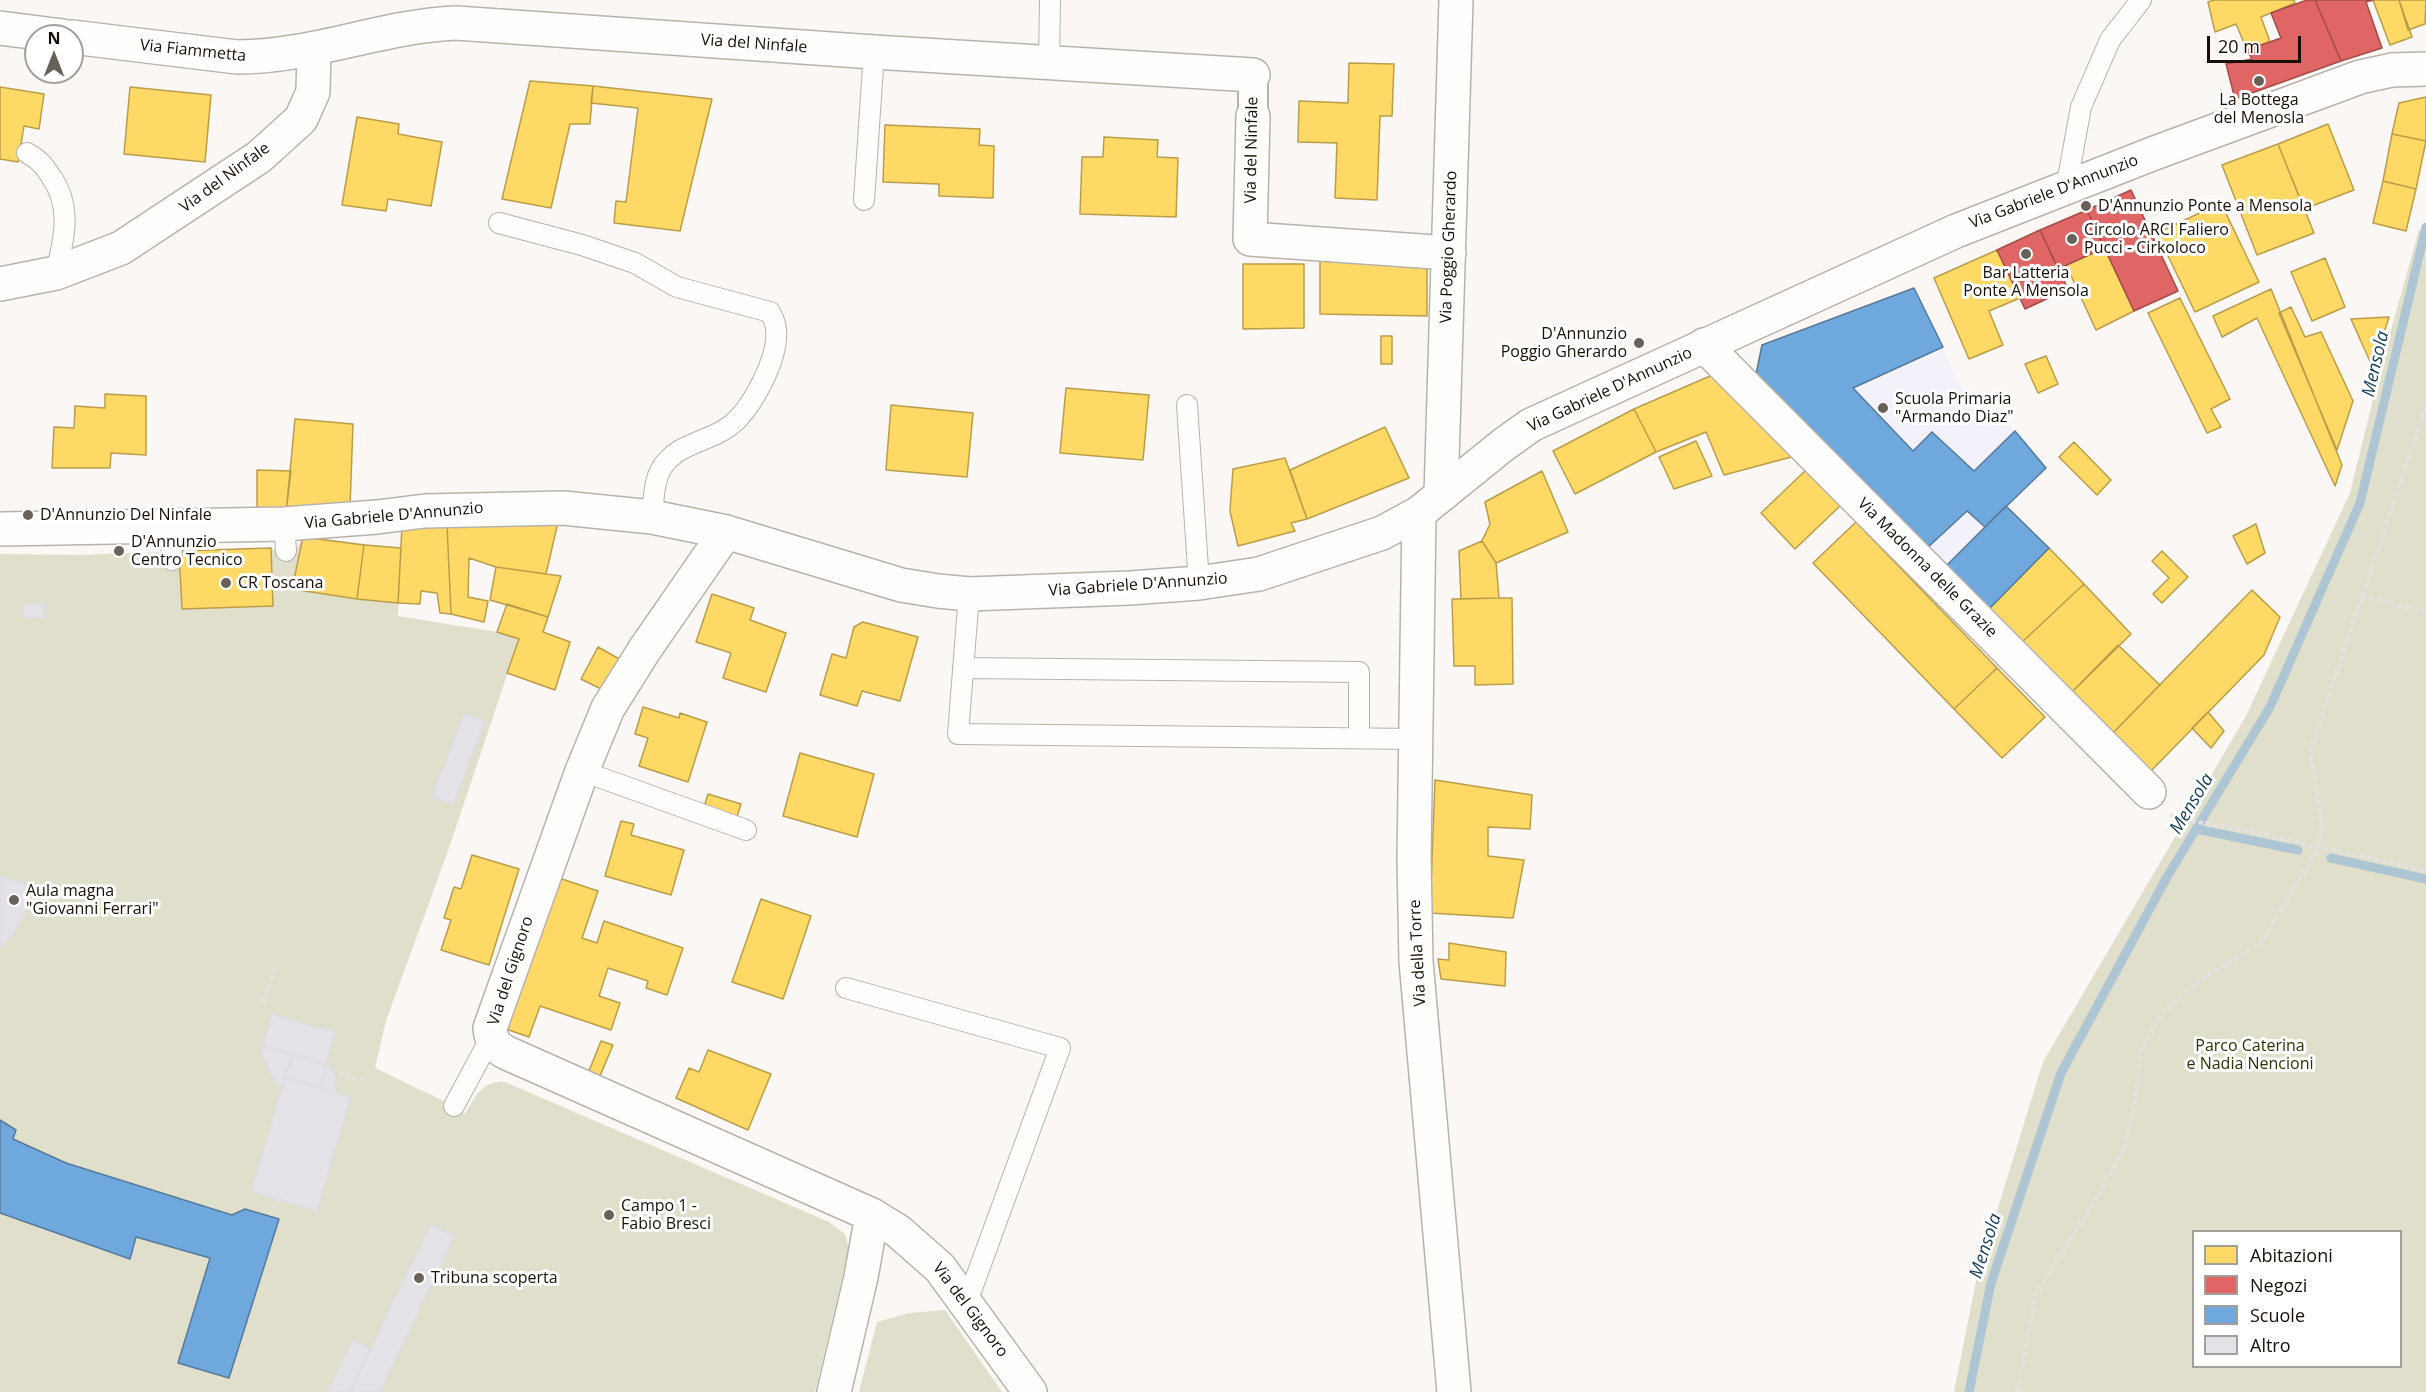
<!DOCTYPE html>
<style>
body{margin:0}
#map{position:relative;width:2426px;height:1392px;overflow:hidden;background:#faf7f4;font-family:"Open Sans",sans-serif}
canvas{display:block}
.legend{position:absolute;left:2192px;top:1230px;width:210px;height:138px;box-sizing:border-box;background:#fff;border:2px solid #a39f9b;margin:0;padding:8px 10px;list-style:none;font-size:18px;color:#181006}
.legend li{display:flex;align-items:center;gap:12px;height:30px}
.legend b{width:30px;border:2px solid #a39f9b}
.north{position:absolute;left:24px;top:24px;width:60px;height:60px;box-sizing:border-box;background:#fff;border:2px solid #a39f9b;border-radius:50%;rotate:0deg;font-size:16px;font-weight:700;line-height:24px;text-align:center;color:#181006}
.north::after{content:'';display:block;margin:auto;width:21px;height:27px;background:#676159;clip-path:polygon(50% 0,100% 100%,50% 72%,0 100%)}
.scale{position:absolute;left:2207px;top:36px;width:94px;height:27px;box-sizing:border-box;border:3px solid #181006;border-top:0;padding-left:8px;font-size:18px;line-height:21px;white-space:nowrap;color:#181006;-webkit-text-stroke:4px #fff;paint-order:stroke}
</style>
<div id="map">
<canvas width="2426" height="1392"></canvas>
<ul class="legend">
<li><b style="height:16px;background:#ffd966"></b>Abitazioni</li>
<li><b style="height:16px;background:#e06666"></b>Negozi</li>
<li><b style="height:16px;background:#6fa8dc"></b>Scuole</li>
<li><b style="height:16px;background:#e4e1e7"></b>Altro</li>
</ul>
<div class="north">N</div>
<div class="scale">20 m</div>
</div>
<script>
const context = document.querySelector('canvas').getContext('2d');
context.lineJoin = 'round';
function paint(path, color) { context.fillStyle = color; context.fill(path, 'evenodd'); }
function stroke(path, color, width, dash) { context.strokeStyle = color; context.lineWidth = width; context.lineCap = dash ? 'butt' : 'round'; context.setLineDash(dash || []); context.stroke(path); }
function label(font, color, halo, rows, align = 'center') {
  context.font = font + ' "Open Sans",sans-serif'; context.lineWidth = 6; context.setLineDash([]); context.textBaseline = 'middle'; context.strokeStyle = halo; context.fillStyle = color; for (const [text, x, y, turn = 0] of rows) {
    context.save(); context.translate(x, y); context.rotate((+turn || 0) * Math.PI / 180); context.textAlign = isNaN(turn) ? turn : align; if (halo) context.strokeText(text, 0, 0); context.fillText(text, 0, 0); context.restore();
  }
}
const education = new Path2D(`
 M1914,288L1960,386L2015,431L2046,468L1942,570L1754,384L1762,345Z`);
const green = new Path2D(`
 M2419,230L2426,232V1392H1954L1977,1276L2043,1062L2246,716L2350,493L2385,351ZM2194,1232H2400V1366H2194Z
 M303,537L401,548L398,616L497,632L519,639L448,851L386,1021L375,1068L454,1106L465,1114C475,1097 483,1080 505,1082L829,1222L845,1234L849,1249L815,1392H0V554L82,555L271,548L277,551L296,549Z
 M945,1310L1002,1392H859L877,1322L909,1313Z`);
const homes = new Path2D(`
 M2214,0H2294L2295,3L2261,17L2270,42L2247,50L2236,24L2215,32L2208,2Z
 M2373,0H2399L2412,37L2390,45Z
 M2399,0H2426L2425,24L2408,30Z
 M1349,63L1394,64L1392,116H1380L1377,200L1335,198L1337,143L1298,142L1299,101L1348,103Z
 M530,81L593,86L590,124H570L551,208L502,199Z
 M593,86L712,99L680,231L614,223L616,201L626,202L638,108L591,103Z
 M0,87L44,94L39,129L24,126L18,162L0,159Z
 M130,87L211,95L205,162L124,154Z
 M2426,97V141L2392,134L2399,103Z
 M357,117L399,124L398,134L442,142L431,206L388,199L386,211L342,205Z
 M2328,124L2354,190L2304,209L2278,144Z
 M885,125L980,129L979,145L994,146L993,198L939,196V184L883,182Z
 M2392,134L2426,141L2416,189L2383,181Z
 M1104,137L1158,140L1157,157L1178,158L1176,217L1080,214L1082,157H1103Z
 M2278,144L2314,233L2257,255L2222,165Z
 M2383,181L2416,189L2406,231L2373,223Z
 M2221,203L2259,282L2195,312L2157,233Z
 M2104,248L2134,311L2096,330L2066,265Z
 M1997,250L2020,298L1989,311L2003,345L1969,359L1934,278Z
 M1320,257L1427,258V316L1320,314Z
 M2325,258L2345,307L2312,321L2291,272Z
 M1243,264H1304V328L1243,329Z
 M2271,289L2342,465L2335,486L2257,318L2222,337L2213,316Z
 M2180,298L2230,399L2211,409L2221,427L2207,433L2148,313Z
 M2291,307L2305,337L2321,332L2353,401L2337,450L2279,313Z
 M2389,317L2373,368L2351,319Z
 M1381,336H1392V364H1381Z
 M2046,356L2058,384L2038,393L2025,364Z
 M1717,373L1795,456L1724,475L1706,432L1656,452L1634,409Z
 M1066,388L1149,395L1143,460L1060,453Z
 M105,394L146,396V455L111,453L110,468H52L54,427L74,428L75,406L105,408Z
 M891,405L973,413L967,477L886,470Z
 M1634,409L1656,452L1575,494L1553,451Z
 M295,419L353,424L350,507L286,513Z
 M1385,427L1409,478L1307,519L1290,470Z
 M1696,441L1712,476L1674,489L1659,457Z
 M2074,442L2111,480L2097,495L2059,457Z
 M1285,458L1307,519L1291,523L1295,531L1238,546L1230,511L1233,469Z
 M1807,469L1842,504L1795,549L1761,513Z
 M257,470L291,471L286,513L257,512Z
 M1542,471L1568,532L1496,563L1482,541L1490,524L1485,502Z
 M558,522L546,574L496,567L469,558L468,597L488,601L484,622L451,614L447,524Z
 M1856,522L1997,668L1954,709L1813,563Z
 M447,524L451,614L440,613L437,593L421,591L420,604L398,603L402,526Z
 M2256,524L2265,553L2247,564L2233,536Z
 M303,537L364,545L357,599L292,589Z
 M1482,541L1496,563L1499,598L1461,599L1459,551Z
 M364,545L401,548L398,603L357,599Z
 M271,548L273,606L182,609L179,551Z
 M2049,548L2084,584L2019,645L1985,613Z
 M2162,551L2188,577L2162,603L2153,594L2169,578L2152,561Z
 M496,567L561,576L548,617L490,600Z
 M2084,584L2131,634L2069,695L2019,645Z
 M2252,590L2280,617L2264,655L2149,773L2110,736Z
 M712,594L754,608L750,620L786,633L766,692L723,678L731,653L696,642Z
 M1499,598H1512L1513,684L1475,685V666H1454L1452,599Z
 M507,604L548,617L543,632L570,642L555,690L507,673L519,639L497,632Z
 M863,622L918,637L900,701L862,691L857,706L820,695L832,654L846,658L854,627Z
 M2118,645L2160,685L2110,736L2069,695Z
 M598,647L623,661L607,692L581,679Z
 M1997,668L2045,717L2002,758L1954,709Z
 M643,707L679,718L680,713L707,722L688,782L639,766L648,738L635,734Z
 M2208,712L2224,731L2211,748L2192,728Z
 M800,753L874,774L857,837L783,816Z
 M1435,780L1532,795L1530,829L1488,827V856L1524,860L1513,918L1430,913Z
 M708,794L741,804L736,820L703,810Z
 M621,821L634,824L631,835L684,850L671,895L605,876Z
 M472,855L519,869L489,965L441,950L451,920L444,918L454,887L461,889Z
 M553,876L598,891L582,938L597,943L604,921L683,948L667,995L646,988L648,981L608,968L599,996L620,1003L611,1030L540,1006L529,1037L500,1027Z
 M761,899L811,916L783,999L732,982Z
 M1449,943L1506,952L1505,986L1441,979L1438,959L1449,960Z
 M601,1041L613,1045L600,1076L589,1071Z
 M708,1050L771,1074L748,1130L676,1098L689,1068L699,1072Z`);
const shops = new Path2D(`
 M2307,0H2315L2341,61L2235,99L2226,64L2252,59L2247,50L2281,38L2271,13Z
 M2315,0H2373L2366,2L2382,48L2341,61Z
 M2131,190L2178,291L2134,311L2087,210Z
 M2087,210L2104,248L2058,269L2040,230Z
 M2040,230L2068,289L2025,309L1997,250Z`);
const schools = new Path2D(`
 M1914,288L1943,347L1853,388L1913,451L1932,432L1974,471L2015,431L2046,468L1985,527L1967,511L1925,550L1754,384L1762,345Z
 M2006,506L2049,548L1985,613L1942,570Z
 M0,1120L16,1130L13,1139L66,1163L232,1215L245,1209L279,1219L229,1378L178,1363L210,1258L136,1237L130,1259L0,1213Z`);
const stream = new Path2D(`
 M2196,829L2298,850
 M2331,858L2426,879
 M1969,1392L1991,1283L2061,1073L2167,877L2270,707L2360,503L2426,227`);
const building = new Path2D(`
 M23,604H44V618L23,617Z
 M464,713L485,721L453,805L432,797Z
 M0,876L32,886L25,913L14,932L0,948Z
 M272,1014L335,1032L326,1064L263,1046Z
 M263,1046L292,1054L283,1087L276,1085L261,1053Z
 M292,1054L326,1064L320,1088L285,1077Z
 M326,1064L331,1067L335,1076L336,1092L320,1088Z
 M285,1077L351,1097L317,1211L251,1191Z
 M430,1224L455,1236L380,1392H350Z
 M352,1340L370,1349L350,1392H327Z`);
const path = new Path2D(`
 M2362,596L2426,612
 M2171,814L2174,818L2244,830L2426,871
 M263,1002L275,969
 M339,1073L363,1081
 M270,1215L280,1200
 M2017,1392L2036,1294L2099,1194L2125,1145L2135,1103L2141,1050L2164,1011L2209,974L2259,946L2319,847L2322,824L2310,752L2426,406`);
const service = new Path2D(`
 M1049,62L1050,0
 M27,153C38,159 43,164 50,175C73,206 64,239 56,273
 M2066,189L2081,107L2110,40L2141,0
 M864,200L874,52
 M499,223L582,245L635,263L677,287L770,312C772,317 776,323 776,329C779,358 751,412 727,428C708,441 683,443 667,461C653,475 654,499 652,517
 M1187,405L1199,583
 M284,524L286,551
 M170,526L172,560
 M969,594L958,734L1416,739
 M963,668L1359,672V738
 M582,771L746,830
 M846,988L1060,1048L967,1302
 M454,1106L491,1037`);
const pedestrian = new Path2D(`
 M1253,116V75`);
const minor = new Path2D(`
 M0,28L63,36
 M72,37L237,57C313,57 382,26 456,23L874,52L1253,75
 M1253,116L1250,239L1449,253
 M0,284L56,273L121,248L259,157L301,119L313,92L314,50
 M1704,345L2149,792
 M1441,495L1456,0
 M1419,513L1414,859L1416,961L1454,1392
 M726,532L645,649L608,708L582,771L490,1028C491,1041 495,1047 507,1053L872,1215L898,1231L940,1268L1030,1392
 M834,1392L861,1277L872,1215`);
const tertiary = new Path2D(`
 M0,529L284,524L377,517L425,511L563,508L652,517L726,532L901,585L938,591L969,594L1130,588L1199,583L1259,574L1382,533L1419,513L1503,445L1531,425L1956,231L2152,154L2360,77L2392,70L2426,69`);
const markers = [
 [2259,81,6,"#676159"],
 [2086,206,6,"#676159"],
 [2072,239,6,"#676159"],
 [2026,254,6,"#676159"],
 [1639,343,6,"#676159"],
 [1883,408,6,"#676159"],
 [28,515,6,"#676159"],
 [119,551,6,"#676159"],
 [226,583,6,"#676159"],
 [14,900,6,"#676159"],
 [609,1215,6,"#676159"],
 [419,1278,6,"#676159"]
];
const streetNames = [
 ["Via del Ninfale",754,44,4],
 ["Via Fiammetta",193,51,6],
 ["Via del Ninfale",1252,150,-89],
 ["Via del Ninfale",225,178,-36],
 ["Via Gabriele D'Annunzio",2054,192,-21],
 ["Via Poggio Gherardo",1449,247,-88],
 ["Via Gabriele D'Annunzio",1610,390,-25],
 ["Via Gabriele D'Annunzio",394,516,-5],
 ["Via Madonna delle Grazie",1927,568,45],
 ["Via Gabriele D'Annunzio",1138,585,-4],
 ["Via della Torre",1418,953,-93],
 ["Via del Gignoro",511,971,-72],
 ["Via del Gignoro",970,1310,53]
];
const poiNames = [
 ["La Bottega",2259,100,"center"],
 ["del Menosla",2259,118,"center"],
 ["D'Annunzio Ponte a Mensola",2098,206],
 ["Circolo ARCI Faliero",2084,230],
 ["Pucci - Cirkoloco",2084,248],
 ["Bar Latteria",2026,273,"center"],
 ["Ponte A Mensola",2026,291,"center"],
 ["D'Annunzio",1627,334,"right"],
 ["Poggio Gherardo",1627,352,"right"],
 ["Scuola Primaria",1895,399],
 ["\"Armando Diaz\"",1895,417],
 ["D'Annunzio Del Ninfale",40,515],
 ["D'Annunzio",131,542],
 ["Centro Tecnico",131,560],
 ["CR Toscana",238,583],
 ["Aula magna",26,891],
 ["\"Giovanni Ferrari\"",26,909],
 ["Campo 1 -",621,1206],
 ["Fabio Bresci",621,1224],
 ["Tribuna scoperta",431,1278]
];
const parkNames = [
 ["Parco Caterina",2250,1046],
 ["e Nadia Nencioni",2250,1064]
];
const waterNames = [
 ["Mensola",2376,364,-77],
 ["Mensola",2192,804,-59],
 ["Mensola",1986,1246,-72]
];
paint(education, '#f3f1f9');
paint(green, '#e0dfcb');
paint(homes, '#ffd966');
stroke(homes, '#ba9d49', 1.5);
paint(shops, '#e06666');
stroke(shops, '#a44c49', 1.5);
paint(schools, '#6fa8dc');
stroke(schools, '#557a9c', 1.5);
stroke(stream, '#aec5d4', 9);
paint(building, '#e4e1e7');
stroke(building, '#dddce1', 1.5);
stroke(service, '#b8b2ac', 22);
stroke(pedestrian, '#b8b2ac', 32);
stroke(minor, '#b8b2ac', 36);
stroke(tertiary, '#b8b2ac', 36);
stroke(path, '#e3e2e1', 4, [4.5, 3]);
stroke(service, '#fefefd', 20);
stroke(pedestrian, '#fefefd', 28);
stroke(minor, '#fefefd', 33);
stroke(tertiary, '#fefefd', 33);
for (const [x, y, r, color] of markers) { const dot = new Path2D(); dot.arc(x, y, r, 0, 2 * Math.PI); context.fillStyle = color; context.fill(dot); stroke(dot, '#fff', 2); }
label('16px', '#181006', '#fff', streetNames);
label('16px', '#181006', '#fff', poiNames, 'left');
label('16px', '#313204', '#fff', parkNames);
label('italic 18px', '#123d56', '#fff', waterNames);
</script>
